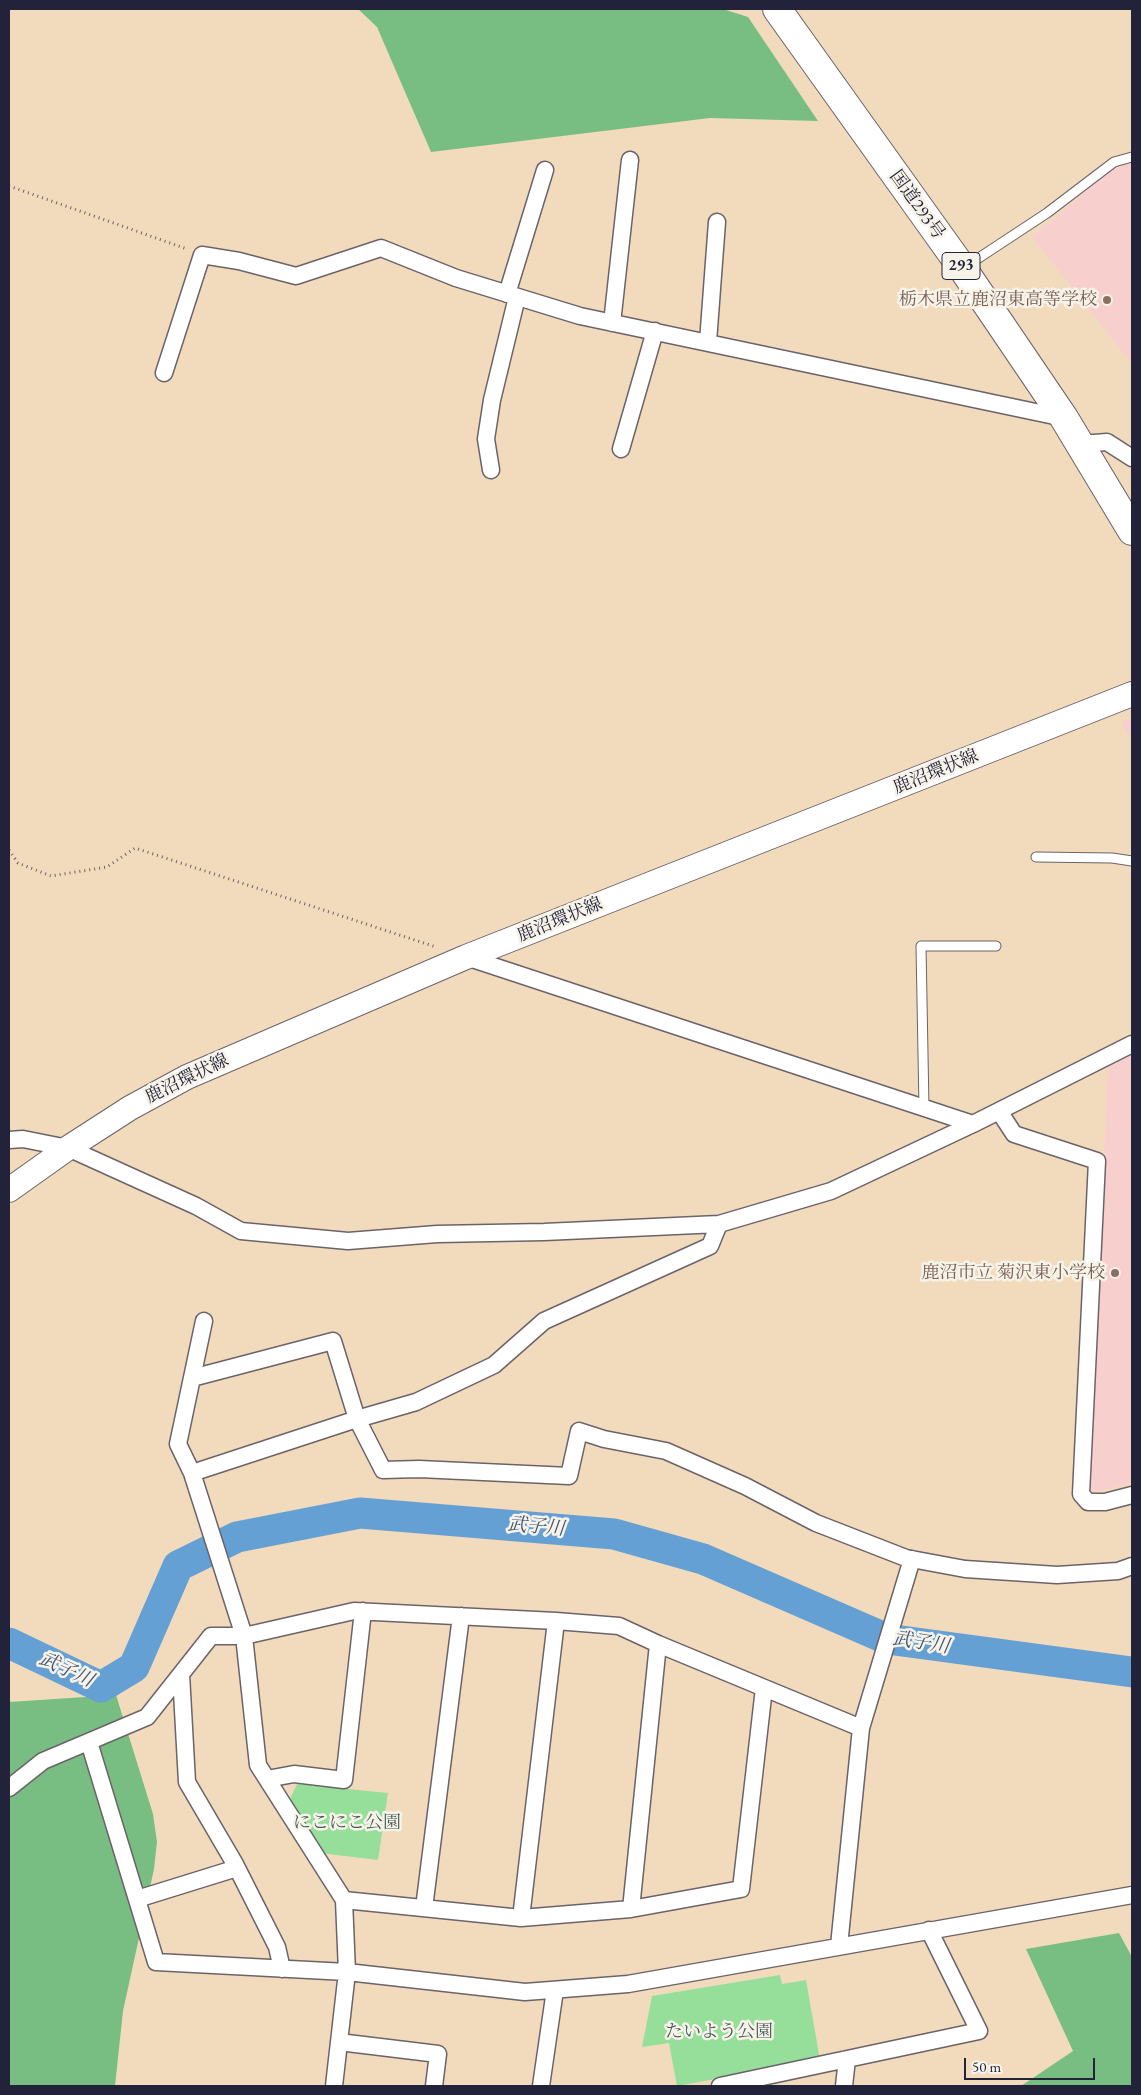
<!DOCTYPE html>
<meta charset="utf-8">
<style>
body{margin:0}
#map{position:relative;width:1141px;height:2095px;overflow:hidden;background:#f2dbbc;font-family:"EB Garamond",serif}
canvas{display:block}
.frame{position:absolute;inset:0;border:10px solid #22223b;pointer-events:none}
.scale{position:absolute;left:964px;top:2058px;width:131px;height:22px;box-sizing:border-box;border:2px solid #22223b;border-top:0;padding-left:6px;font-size:15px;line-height:18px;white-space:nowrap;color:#22223b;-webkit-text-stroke:4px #f7f3e8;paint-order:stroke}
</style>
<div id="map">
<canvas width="1141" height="2095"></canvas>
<div class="frame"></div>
<div class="scale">50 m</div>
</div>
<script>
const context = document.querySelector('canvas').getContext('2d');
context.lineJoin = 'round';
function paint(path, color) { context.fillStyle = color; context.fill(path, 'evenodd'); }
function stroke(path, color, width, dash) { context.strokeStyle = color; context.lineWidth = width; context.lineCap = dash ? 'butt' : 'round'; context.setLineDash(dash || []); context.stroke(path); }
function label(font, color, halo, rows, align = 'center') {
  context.font = font + ' "EB Garamond","Noto Serif JP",serif'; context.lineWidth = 5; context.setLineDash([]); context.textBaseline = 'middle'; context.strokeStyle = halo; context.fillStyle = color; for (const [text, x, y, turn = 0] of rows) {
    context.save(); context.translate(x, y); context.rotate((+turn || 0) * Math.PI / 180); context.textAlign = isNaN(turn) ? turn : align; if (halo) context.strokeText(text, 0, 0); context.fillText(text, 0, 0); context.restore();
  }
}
const built = new Path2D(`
 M1132,162V364L1032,237L1116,166Z
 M1132,718V742L1121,722Z
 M1132,1051V1483L1097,1492L1089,1490L1108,1063Z`);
const green = new Path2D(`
 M297,1784L388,1793L378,1860L320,1853L290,1799Z
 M780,1975L782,1984L806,1980L820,2060L677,2086L669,2043L642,2047L652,1996Z`);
const forest = new Path2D(`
 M358,9H723L748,17L818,121L710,118L431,152L377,27Z
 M116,1695L153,1814L157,1842L154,1869L123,2011L115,2086H9V1702Z
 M1119,1933L1132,1957V2086H1021L1073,2051L1026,1949Z`);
const river = new Path2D(`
 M9,1643L101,1687L134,1667L178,1566L237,1537L360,1513L614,1534L703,1559L887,1639L1132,1672`);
const path = new Path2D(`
 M9,186L187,249
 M9,850L18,863L51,876L107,867L135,848L436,947`);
const lane = new Path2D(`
 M965,267L1047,213L1114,162L1132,157
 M1036,857L1112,858L1132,861
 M924,1108L921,946H996`);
const street = new Path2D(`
 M507,294L545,170
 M612,323L630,160
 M708,342L717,222
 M164,373L202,255L239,261L296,276L381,248L456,278L580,316L1064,418
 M1080,444L1107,442L1132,458
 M621,449L655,331
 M491,470L486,439L492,400L517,297
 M466,957L973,1124
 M999,1111L1014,1134L1097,1161L1081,1494L1088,1502H1105L1132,1495
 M9,1140L23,1139L68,1148L196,1206L241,1231L348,1241L437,1234L544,1232L719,1224L831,1191L973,1124L1132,1044
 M204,1321L178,1444L192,1473L244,1636L258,1765L344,1900L347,1972L525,1992L628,1984L1132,1895
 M192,1378L333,1341L357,1419L383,1470L419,1469L569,1476L579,1431L604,1439L666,1451L745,1486L816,1523L906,1558L965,1569L1057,1575L1118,1571L1132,1566
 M192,1473L357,1419L416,1402L494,1365L544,1321L710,1246L719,1224
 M658,1644L619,1626L556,1621L521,1918L631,1909L658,1644L861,1728
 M181,1674L187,1782L235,1864L277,1947L282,1969
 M89,1742L156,1962L347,1972L334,2086
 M267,1779L294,1774L344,1780L363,1611
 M9,1788L43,1761L147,1717L211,1636H244L354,1611L556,1621
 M137,1899L237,1868
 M344,1900L521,1918
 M424,1908L461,1616
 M631,1909L741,1889L764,1688
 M839,1946L861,1728L912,1559
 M339,2042L438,2054L434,2086
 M541,2086L555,1990
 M720,2086L979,2031L929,1930
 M844,2086L847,2059`);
const secondary = new Path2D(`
 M9,1190L68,1148L130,1108L187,1077L466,957L1132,694`);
const highway = new Path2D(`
 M777,9L963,269L1064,418L1132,531`);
const markers = [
 [1107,300,5,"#8d6e63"],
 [1115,1273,5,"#8d6e63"]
];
const shields = [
 [961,266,38]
];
const shieldNames = [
 ["293",961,266]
];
const streetNames = [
 ["国道293号",917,205,54],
 ["鹿沼環状線",936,772,-22],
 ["鹿沼環状線",560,920,-22],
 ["鹿沼環状線",187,1079,-26]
];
const educationNames = [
 ["栃木県立鹿沼東高等学校",1097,300],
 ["鹿沼市立 菊沢東小学校",1105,1273]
];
const parkNames = [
 ["にこにこ公園",347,1823],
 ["たいよう公園",719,2032]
];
const waterNames = [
 ["武子川",536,1527,5],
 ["武子川",921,1643,9],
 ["武子川",66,1670,25]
];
paint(built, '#f7d0ce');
paint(green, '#95df9a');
paint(forest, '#78be82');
stroke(river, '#65a0d5', 31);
stroke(lane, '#6b6368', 11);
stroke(street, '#6b6368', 19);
stroke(secondary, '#6b6368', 26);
stroke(highway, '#6b6368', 30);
stroke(path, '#6b6368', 3, [1, 4]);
stroke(lane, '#fff', 9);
stroke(street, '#fff', 16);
stroke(secondary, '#fff', 24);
stroke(highway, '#fff', 28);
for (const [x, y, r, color] of markers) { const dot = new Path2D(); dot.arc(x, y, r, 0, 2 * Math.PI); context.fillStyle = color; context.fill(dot); stroke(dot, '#f7f3e8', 2); }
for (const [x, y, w] of shields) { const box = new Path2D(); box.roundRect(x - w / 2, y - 13.5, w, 27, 4); context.fillStyle = '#f7f3e8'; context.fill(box); stroke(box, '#22223b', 1); }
label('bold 16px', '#22223b', null, shieldNames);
label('18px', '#22223b', '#f7f3e8', streetNames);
label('18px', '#785e54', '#f7f3e8', educationNames, 'right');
label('18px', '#445b58', '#f7f3e8', parkNames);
label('italic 19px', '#3d5479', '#f7f3e8', waterNames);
</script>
